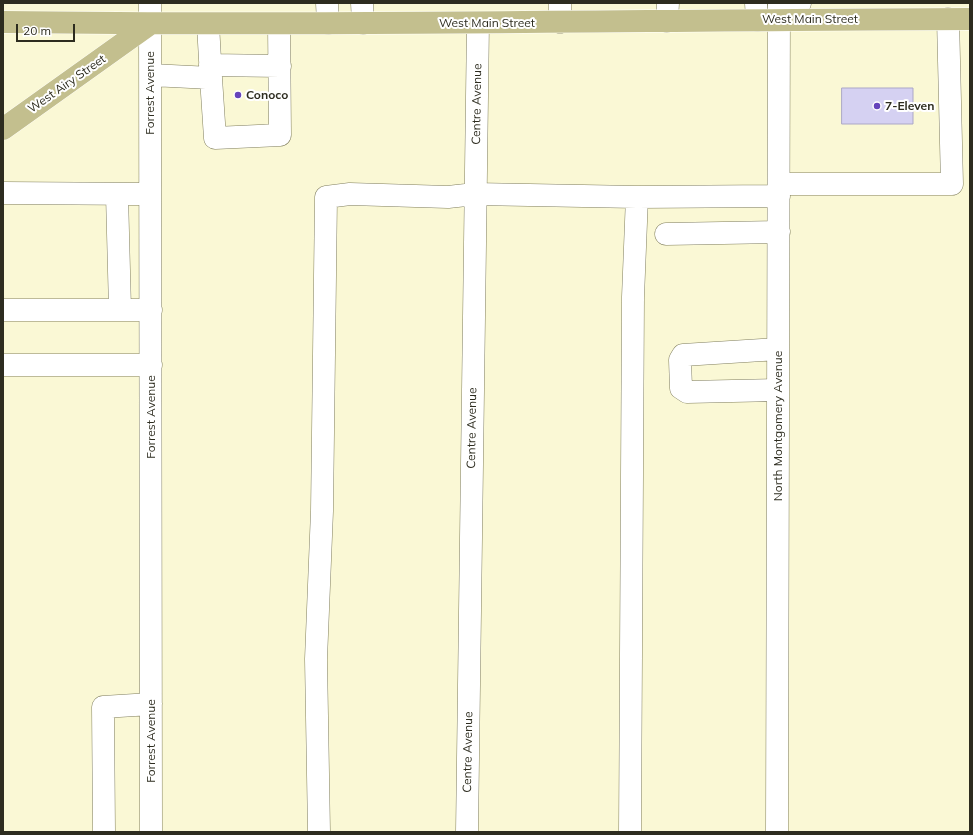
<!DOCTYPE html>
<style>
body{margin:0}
#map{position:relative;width:973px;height:835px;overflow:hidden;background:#faf8d5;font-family:Mulish,sans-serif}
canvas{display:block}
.frame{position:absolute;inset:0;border:4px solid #2d2c1f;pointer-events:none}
.scale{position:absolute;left:16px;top:24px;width:59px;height:18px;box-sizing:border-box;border:2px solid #2d2c1f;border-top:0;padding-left:5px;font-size:12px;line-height:14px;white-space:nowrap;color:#2d2c1f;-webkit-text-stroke:3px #fff;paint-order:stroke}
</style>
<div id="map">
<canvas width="973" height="835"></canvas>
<div class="frame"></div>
<div class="scale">20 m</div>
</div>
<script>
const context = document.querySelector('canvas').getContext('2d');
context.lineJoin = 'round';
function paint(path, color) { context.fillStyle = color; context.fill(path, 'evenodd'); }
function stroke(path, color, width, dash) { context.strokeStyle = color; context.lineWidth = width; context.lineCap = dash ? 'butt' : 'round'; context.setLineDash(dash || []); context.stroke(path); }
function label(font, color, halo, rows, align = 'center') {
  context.font = font + ' Mulish,sans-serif'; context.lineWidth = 4; context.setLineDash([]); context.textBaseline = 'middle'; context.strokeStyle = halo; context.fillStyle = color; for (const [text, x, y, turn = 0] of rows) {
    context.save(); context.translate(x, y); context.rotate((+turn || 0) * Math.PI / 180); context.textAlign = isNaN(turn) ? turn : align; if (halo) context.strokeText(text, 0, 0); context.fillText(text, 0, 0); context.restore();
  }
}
const building = new Path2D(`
 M842,88H913V124H842Z`);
const minor = new Path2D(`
 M150,3L151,832
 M327,3L328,23
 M362,3L363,23
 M756,3L757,20
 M779,19L800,3
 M667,21L668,3
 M560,22V3
 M208,24L211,78
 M210,65L280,66
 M151,75L211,78L215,138L280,135L279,24
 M779,184H952L948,19
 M3,193L150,194
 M117,195L120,309
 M666,234L779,232
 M3,310H151
 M3,365H151
 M778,390L687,392L681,388L680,360L683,355L778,349
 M104,832L103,707L151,704
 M319,832L316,659L322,511L326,197L350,194L448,197L475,194L637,197L779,196
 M467,832L478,23
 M630,832L633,297L637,197
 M777,832L779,3`);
const major = new Path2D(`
 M3,22C325,26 648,20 970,19
 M3,129L150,24`);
const markers = [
 [238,95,4,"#6543bb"],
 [877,106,4,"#6543bb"]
];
const streetNames = [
 ["West Main Street",810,19],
 ["West Main Street",487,23],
 ["West Airy Street",67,84,-35],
 ["Forrest Avenue",150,93,-90],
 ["Centre Avenue",477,104,-89],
 ["Forrest Avenue",151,417,-90],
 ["North Montgomery Avenue",778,426,-90],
 ["Centre Avenue",472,428,-89],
 ["Forrest Avenue",151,741,-90],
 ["Centre Avenue",468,752,-89]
];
const poiNames = [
 ["Conoco",246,95],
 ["7-Eleven",885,106]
];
paint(building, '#d5d1f2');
stroke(building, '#aba7c7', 1);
stroke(minor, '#817f5f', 23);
stroke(major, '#fff', 23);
stroke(minor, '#fff', 22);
stroke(major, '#c3bf8e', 22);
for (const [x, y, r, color] of markers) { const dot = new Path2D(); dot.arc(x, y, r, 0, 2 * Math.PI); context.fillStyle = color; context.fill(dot); stroke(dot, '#fff', 1.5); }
label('12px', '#2d2c1f', '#fff', streetNames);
label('bold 12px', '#2d2c1f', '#fff', poiNames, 'left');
</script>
